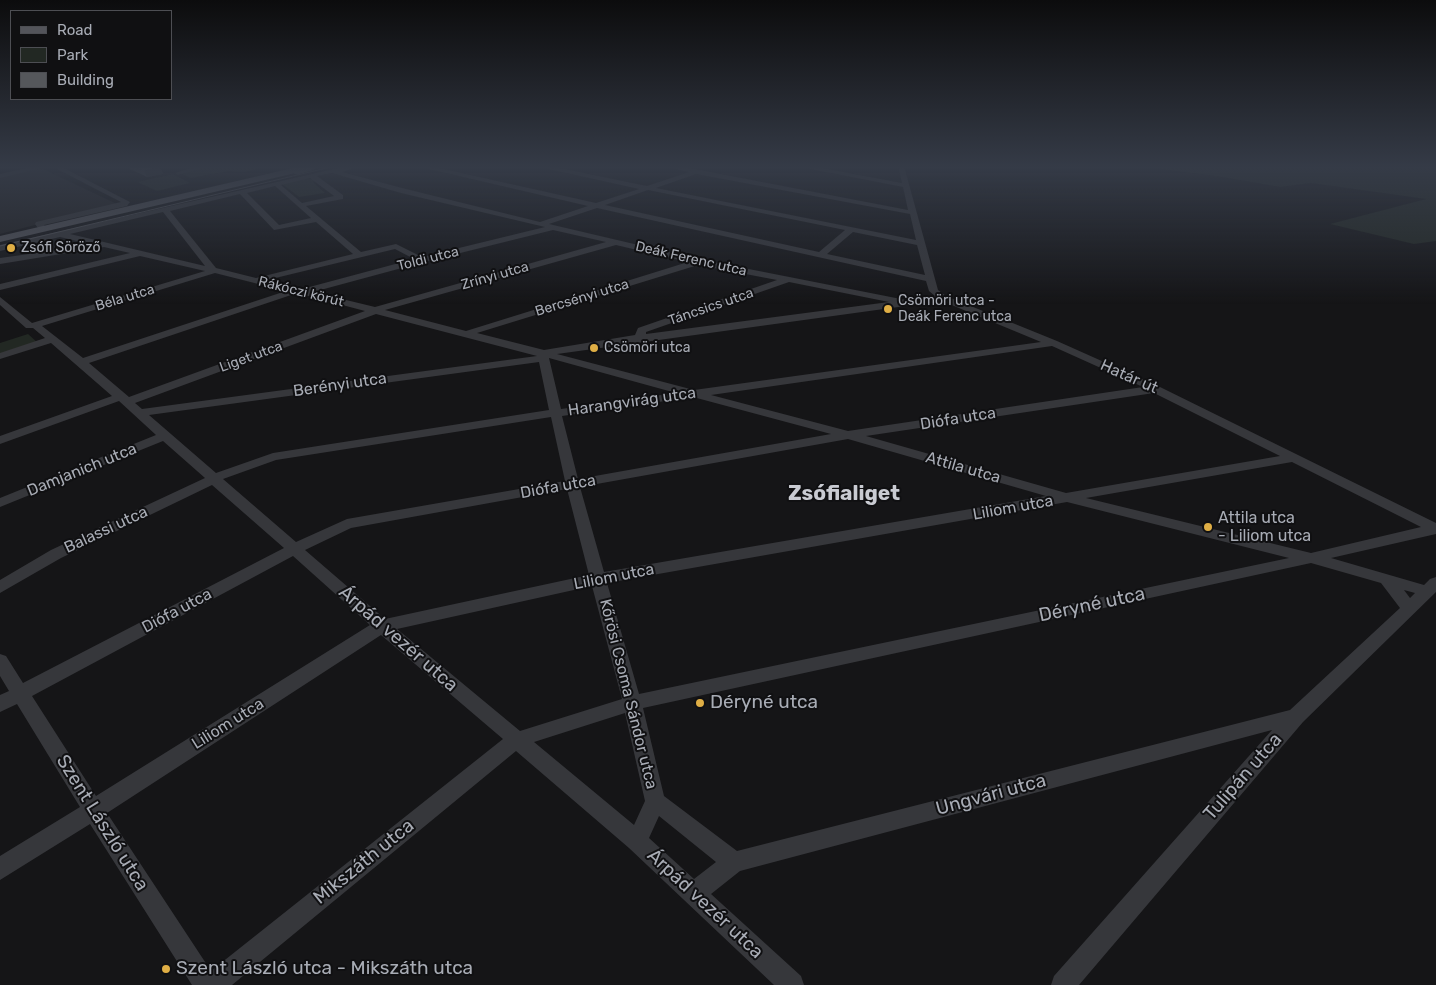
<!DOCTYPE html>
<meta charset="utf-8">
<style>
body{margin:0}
#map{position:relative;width:1436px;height:985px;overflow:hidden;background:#151517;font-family:Rubik,sans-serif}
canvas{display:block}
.legend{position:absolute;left:10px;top:10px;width:162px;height:90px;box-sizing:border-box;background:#101012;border:1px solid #4d4e53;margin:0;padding:6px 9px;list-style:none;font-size:15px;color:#a8acb5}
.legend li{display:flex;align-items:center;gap:10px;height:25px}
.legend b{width:25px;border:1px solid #4d4e53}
</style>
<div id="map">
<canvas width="1436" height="985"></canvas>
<ul class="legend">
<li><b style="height:6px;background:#53545a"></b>Road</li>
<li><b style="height:14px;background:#222823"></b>Park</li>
<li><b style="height:14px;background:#55575b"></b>Building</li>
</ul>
</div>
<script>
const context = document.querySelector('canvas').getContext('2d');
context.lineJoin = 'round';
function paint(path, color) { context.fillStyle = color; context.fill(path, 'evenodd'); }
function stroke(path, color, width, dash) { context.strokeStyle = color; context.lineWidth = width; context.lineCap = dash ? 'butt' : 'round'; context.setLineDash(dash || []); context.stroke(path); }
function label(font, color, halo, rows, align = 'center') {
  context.font = font + ' Rubik,sans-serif'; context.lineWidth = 4; context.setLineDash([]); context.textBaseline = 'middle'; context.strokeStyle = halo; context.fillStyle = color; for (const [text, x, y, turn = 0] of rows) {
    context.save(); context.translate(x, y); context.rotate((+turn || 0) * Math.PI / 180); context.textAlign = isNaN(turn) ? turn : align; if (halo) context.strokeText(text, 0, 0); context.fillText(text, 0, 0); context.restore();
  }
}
const built = new Path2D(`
 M41,168L117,204L0,234V176Z`);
const green = new Path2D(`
 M210,166H272L244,172L229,171L191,178L182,174Z
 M1140,166H1436V241L1414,244L1330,224L1426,199L1311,183L1280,187L1222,177Z
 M173,174L190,183L157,191L137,182Z
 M306,178L313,179L315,181L313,182L325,193L299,197L282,184Z
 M28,334L38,343L0,354V343Z`);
const minor = new Path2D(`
 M36,166H50L0,178V174Z
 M51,166H60L130,202L127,206L44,225L47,229L46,231H40L35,224L36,222L121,202Z
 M198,166H212L178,175L175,173Z
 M347,166H361L342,172L406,189L540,222L588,206L416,166H430L596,203L639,189L535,166H550L647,186L689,172L663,166H679L908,210L903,187L795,166H811L902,183L898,166H904L938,290L946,296L1057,341L1160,387L1436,523V534L1331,558L1424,585L1430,579L1436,577V592L1303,722L1079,985H1051L1054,976L1272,730L740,871L711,894L801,976L804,985H774L629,848L516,751L232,985H192L90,824L0,880V856L80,807L17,704L0,712V695L9,691L0,676V654L6,656L23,683L284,548L212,485L61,558L0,593V580L51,550L205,478L163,441L0,507V498L156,435L119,401L0,444V436L112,396L51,343L0,359V353L45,338L33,328H26L0,305V297L32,323L205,271L140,256L0,290V284L130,253L104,247L0,264V258L94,245L60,237L0,251V245ZM332,173L401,193L545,227L422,257L396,244L361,252L306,206L343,199V195L317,176ZM696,174L910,214L916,240L656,188ZM310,178L334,196L302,203L281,185ZM275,186L311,218L279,225L247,193ZM648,190L845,230L819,252L605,205ZM240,194L274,230L316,222L353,254L256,278L216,268L170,211ZM597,208L926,281L929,291L935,296L906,300L698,259L549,224ZM163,212L205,266L70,234ZM553,230L606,242L375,307L313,292L424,262ZM853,232L917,245L925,275L827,254ZM616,245L688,262L466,331L385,310ZM395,249L414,259L302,289L267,280ZM698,265L777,280L638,328L635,335L544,350L477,333ZM215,273L286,291L83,358L42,326ZM789,282L889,302L646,334V332ZM297,293L365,311L129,397L89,363ZM942,301L1041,342L694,390L557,354ZM376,314L537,356L142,409L135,403ZM1052,346L1143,387L848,431L711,395ZM549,358L676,393L561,409ZM539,362L549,410L273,453L216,473L149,415ZM1154,393L1280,456L1066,493L866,436ZM693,397L831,434L578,479L562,416ZM551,417L565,481L347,519L296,542L223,479L276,460ZM848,439L1046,496L604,572L580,487ZM1292,462L1421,527L1311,553L1086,498ZM567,489L589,575L385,619L305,550L351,528ZM1067,502L1289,558L639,694L607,583ZM293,556L370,625L96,796L32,696ZM1311,563L1381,583L1400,608L1290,710L737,851L664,796L643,708ZM592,586L622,699L520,731L397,629ZM1404,590L1415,593L1410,598ZM381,635L503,739L211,971L107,813ZM625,713L645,801L634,825L534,742ZM659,816L716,862L694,879L649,838Z`);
const major = new Path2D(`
 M297,167L301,170L300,172L0,242V236Z`);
const tram = new Path2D(`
 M0,246L335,166`);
const majorBridge = new Path2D(`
 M297,170L311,166`);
const wall = new Path2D(`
 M129,166H160L163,174L147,177L130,169Z`);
const shadedWall = new Path2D(`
 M160,166L163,174L147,177L144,170Z`);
const building = new Path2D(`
 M137,166H158L144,170Z`);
const markers = [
 [11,248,5,"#dfae45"],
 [888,309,5,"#dfae45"],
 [594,348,5,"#dfae45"],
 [1208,527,5,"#dfae45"],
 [700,703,5,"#dfae45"],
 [166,969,5,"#dfae45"]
];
const farPoinames = [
 ["Zsófi Söröző",21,248],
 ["Csömöri utca -",898,301],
 ["Deák Ferenc utca",898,317],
 ["Csömöri utca",604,348]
];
const farStreetnames = [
 ["Toldi utca",428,259,-14],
 ["Deák Ferenc utca",691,259,13],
 ["Zrínyi utca",495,276,-16],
 ["Rákóczi körút",301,292,14],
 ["Béla utca",125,298,-17],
 ["Bercsényi utca",582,298,-17],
 ["Táncsics utca",711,307,-19],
 ["Liget utca",251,357,-20]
];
const streetNames = [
 ["Határ út",1129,377,24],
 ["Berényi utca",340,385,-8],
 ["Harangvirág utca",632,402,-8],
 ["Diófa utca",958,419,-9],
 ["Attila utca",963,468,16],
 ["Damjanich utca",82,470,-22],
 ["Diófa utca",558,487,-10],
 ["Liliom utca",1013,508,-10],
 ["Balassi utca",106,530,-25],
 ["Liliom utca",614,577,-11],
 ["Diófa utca",177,611,-28],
 ["Kőrösi Csoma Sándor utca",628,694,76],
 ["Liliom utca",228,724,-32]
];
const poiNames = [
 ["Attila utca",1218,518],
 ["- Liliom utca",1218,536]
];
const nearStreetnames = [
 ["Déryné utca",1092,605,-12],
 ["Árpád vezér utca",398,639,41],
 ["Tulipán utca",1243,777,-49],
 ["Ungvári utca",991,795,-15],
 ["Szent László utca",102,823,58],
 ["Mikszáth utca",364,862,-39],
 ["Árpád vezér utca",705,904,43]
];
const nearPoinames = [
 ["Déryné utca",710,703],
 ["Szent László utca - Mikszáth utca",176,969]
];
const districtNames = [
 ["Zsófialiget",844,494]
];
paint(built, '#212123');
paint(green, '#222823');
paint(minor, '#36373b');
paint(major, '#53545a');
stroke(tram, '#505156', 1);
stroke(majorBridge, '#53545a', 9);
paint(wall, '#4b4c51');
paint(shadedWall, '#313235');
paint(building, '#55575b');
stroke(building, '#626469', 1);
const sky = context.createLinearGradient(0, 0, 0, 304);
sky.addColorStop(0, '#0c0c0d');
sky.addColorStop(0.55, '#353b47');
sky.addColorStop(1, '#353b4700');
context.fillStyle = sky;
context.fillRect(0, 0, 1436, 304);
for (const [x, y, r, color] of markers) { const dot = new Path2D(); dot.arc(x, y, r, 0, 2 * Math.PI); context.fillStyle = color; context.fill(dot); stroke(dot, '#101012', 2); }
label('14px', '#a8acb5', '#101012', farPoinames, 'left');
label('14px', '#a8acb5', '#101012', farStreetnames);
label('16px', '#a8acb5', '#101012', streetNames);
label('16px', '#a8acb5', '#101012', poiNames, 'left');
label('19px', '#a8acb5', '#101012', nearStreetnames);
label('19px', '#a8acb5', '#101012', nearPoinames, 'left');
label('bold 21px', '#c9cbd2', '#101012', districtNames);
</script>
